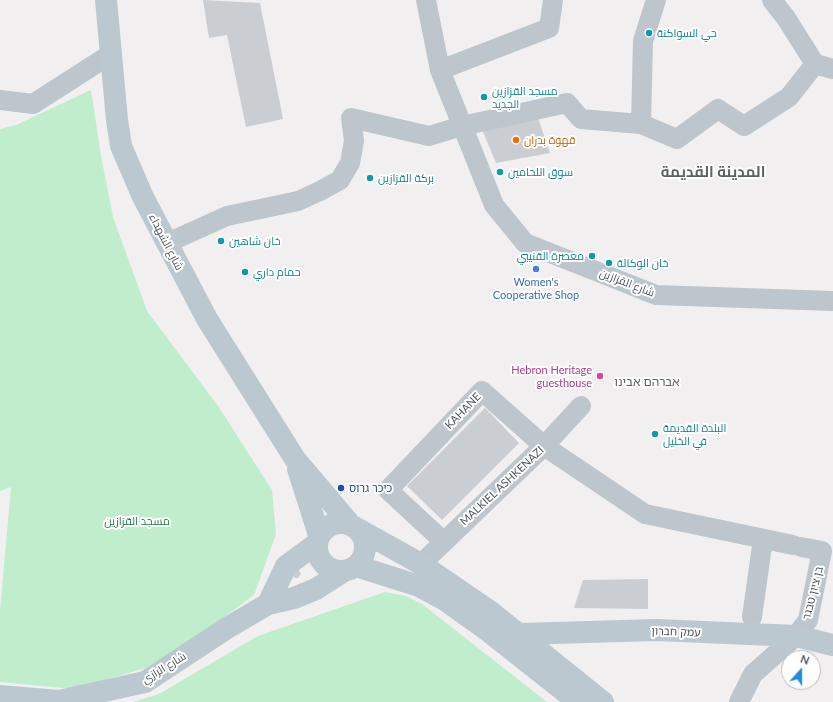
<!DOCTYPE html>
<meta charset="utf-8">
<style>
body{margin:0}
#map{position:relative;width:833px;height:702px;overflow:hidden;background:#f2eff0;font-family:Lato,sans-serif}
canvas{display:block}
.north{position:absolute;left:781px;top:650px;width:40px;height:40px;box-sizing:border-box;background:#fff;border:1px solid #b6bbbe;border-radius:50%;rotate:21deg;font-size:11px;font-weight:700;line-height:16px;text-align:center;color:#48555c}
.north::after{content:'';display:block;margin:auto;width:14px;height:18px;background:#228bd9;clip-path:polygon(50% 0,100% 100%,50% 72%,0 100%)}
</style>
<div id="map">
<canvas width="833" height="702"></canvas>
<div class="north">N</div>
</div>
<script>
const context = document.querySelector('canvas').getContext('2d');
context.lineJoin = 'round';
function paint(path, color) { context.fillStyle = color; context.fill(path, 'evenodd'); }
function stroke(path, color, width, dash) { context.strokeStyle = color; context.lineWidth = width; context.lineCap = dash ? 'butt' : 'round'; context.setLineDash(dash || []); context.stroke(path); }
function label(font, color, halo, rows, align = 'center') {
  context.font = font + ' Lato,Cairo,"Noto Sans Hebrew",sans-serif'; context.lineWidth = 4; context.setLineDash([]); context.textBaseline = 'middle'; context.strokeStyle = halo; context.fillStyle = color; for (const [text, x, y, turn = 0] of rows) {
    context.save(); context.translate(x, y); context.rotate((+turn || 0) * Math.PI / 180); context.textAlign = isNaN(turn) ? turn : align; if (halo) context.strokeText(text, 0, 0); context.fillText(text, 0, 0); context.restore();
  }
}
const green = new Path2D(`
 M91,90L101,156L113,217L147,311L218,406L272,490L276,534L254,595L208,629L146,668L73,689L0,682V611L11,487L0,491V129L16,125Z
 M385,592L406,596L422,604L547,702H133L159,694L258,636Z`);
const building = new Path2D(`
 M203,0L260,3L283,119L246,127L227,35L209,38Z
 M537,115L550,153L496,163L481,127Z
 M485,408L519,443L442,520L407,486Z
 M298,569L301,574L298,578H295L292,575Z
 M648,579V609L574,608L583,580Z`);
const street = new Path2D(`
 M426,0L440,70L494,205L525,243L656,295L833,301
 M772,0L786,18L815,64L833,69
 M440,70L549,28L553,0
 M0,100L33,104L111,54
 M641,124L677,139L718,109L744,126L789,97L815,64
 M167,243L227,216L298,201L320,191L340,180L350,163L354,141L351,118L429,136L462,126L567,103L581,119L641,124L643,41L656,0
 M443,541L388,490L482,391L544,446L645,514L793,545
 M421,564L544,446L581,406
 M752,617L763,539
 M739,702L753,674L796,636L808,620L822,551L801,547`);
const secondary = new Path2D(`
 M106,0L117,120L121,146L143,197L207,319L295,459L350,524
 M298,469L319,535
 M317 547a24 24 0 1 1 48 0a24 24 0 1 1-48 0Z
 M358,529L421,564L491,612L603,702
 M356,566L419,586L445,600L487,630L578,702
 M268,604L286,566L316,544
 M519,634L657,630L796,636L833,645
 M0,696L59,701L145,682L227,628L268,604L294,598L316,589L344,571`);
const markers = [
 [649,33,4,"#0f9aa8"],
 [484,97,4,"#0f9aa8"],
 [516,140,4,"#e8710a"],
 [500,172,4,"#0f9aa8"],
 [370,178,4,"#0f9aa8"],
 [221,241,4,"#0f9aa8"],
 [592,256,4,"#0f9aa8"],
 [609,263,4,"#0f9aa8"],
 [536,269,4,"#3f7fe0"],
 [245,272,4,"#0f9aa8"],
 [600,376,4,"#d1479c"],
 [655,434,4,"#0f9aa8"],
 [341,488,4,"#1a4fb4"]
];
const cultureNames = [
 ["حي السواكنة",657,33],
 ["مسجد القزازين",492,91],
 ["الجديد",492,104],
 ["سوق اللحامين",508,172],
 ["بركة القزازين",378,178],
 ["خان شاهين",229,241],
 ["معصرة القنيبي",584,256,"right"],
 ["خان الوكالة",617,263],
 ["حمام داري",253,272],
 ["البلدة القديمة",663,428],
 ["في الخليل",663,441]
];
const foodNames = [
 ["قهوة بدران",524,140]
];
const streetNames = [
 ["شارع الشهداء",166,242,63],
 ["شارع القزازين",627,283,21],
 ["KAHANE",463,411,-46],
 ["MALKIEL ASHKENAZI",502,486,-43],
 ["בן ציון טבגר",813,593,-76],
 ["עמק חברון",676,632,2],
 ["شارع الرازي",164,668,-31]
];
const shopNames = [
 ["Women's",536,282],
 ["Cooperative Shop",536,295]
];
const hotelNames = [
 ["Hebron Heritage",592,370],
 ["guesthouse",592,383]
];
const transitNames = [
 ["כיכר גרוס",349,488]
];
const parkNames = [
 ["مسجد القزازين",137,521]
];
const neighbourhoodNames = [
 ["אברהם אבינו",647,382]
];
const districtNames = [
 ["المدينة القديمة",713,172]
];
paint(green, '#c0edcc');
paint(building, '#cacdd2');
stroke(street, '#bcc6cc', 20);
stroke(secondary, '#bcc8d0', 22);
for (const [x, y, r, color] of markers) { const dot = new Path2D(); dot.arc(x, y, r, 0, 2 * Math.PI); context.fillStyle = color; context.fill(dot); stroke(dot, '#fff', 1.5); }
label('11px', '#0d838f', '#fff', cultureNames, 'left');
label('11px', '#c56008', '#fff', foodNames, 'left');
label('11px', '#48555c', '#fff', streetNames);
label('11px', '#366cbe', '#fff', shopNames);
label('11px', '#b23c85', '#fff', hotelNames, 'right');
label('11px', '#164399', '#fff', transitNames, 'left');
label('11px', '#1c7b3e', '#fff', parkNames);
label('12px', '#5c6164', '#fff', neighbourhoodNames);
label('bold 15px', '#5c6164', '#fff', districtNames);
</script>
